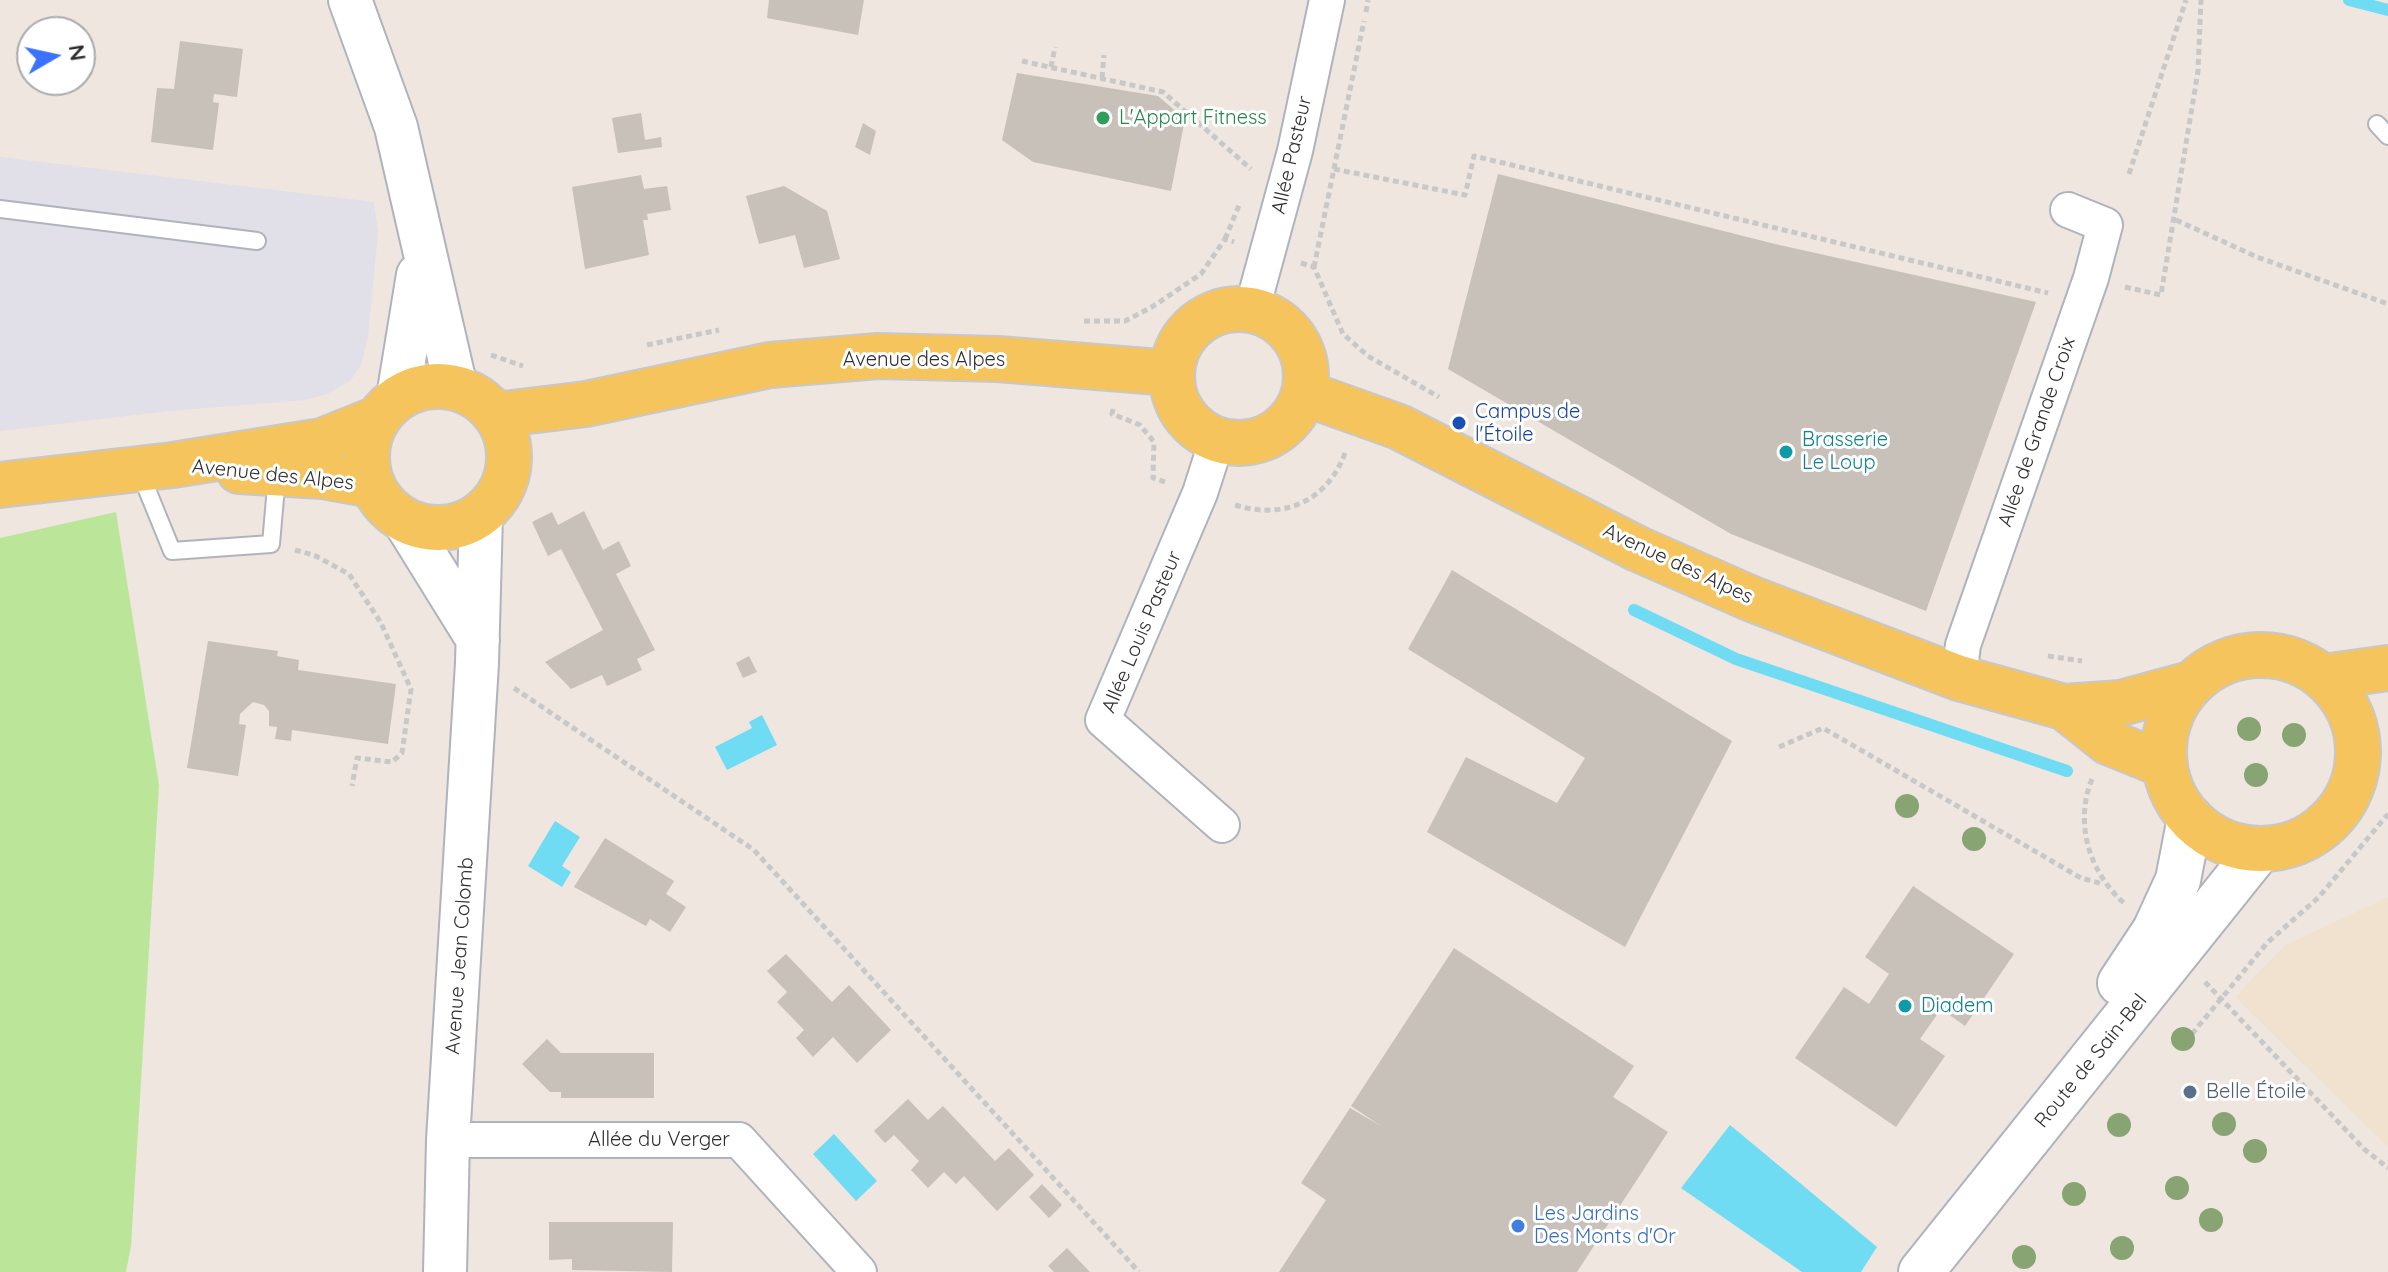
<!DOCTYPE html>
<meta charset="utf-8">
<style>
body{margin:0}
#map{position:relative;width:2388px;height:1272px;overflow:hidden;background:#eee6df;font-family:Quicksand,sans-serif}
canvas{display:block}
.north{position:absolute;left:16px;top:16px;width:80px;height:80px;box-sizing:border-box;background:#fff;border:2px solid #ababab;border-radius:50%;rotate:81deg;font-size:22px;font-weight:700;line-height:32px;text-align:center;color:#2d2d2d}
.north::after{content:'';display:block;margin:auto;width:28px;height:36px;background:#3b71ff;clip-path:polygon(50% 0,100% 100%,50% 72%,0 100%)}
</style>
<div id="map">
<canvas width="2388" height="1272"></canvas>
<div class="north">N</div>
</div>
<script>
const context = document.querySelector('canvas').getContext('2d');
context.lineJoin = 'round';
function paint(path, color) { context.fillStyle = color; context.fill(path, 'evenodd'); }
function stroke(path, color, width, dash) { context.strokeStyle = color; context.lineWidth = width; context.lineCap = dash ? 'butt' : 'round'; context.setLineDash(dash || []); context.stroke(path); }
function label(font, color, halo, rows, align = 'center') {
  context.font = font + ' Quicksand,sans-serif'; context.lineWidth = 6; context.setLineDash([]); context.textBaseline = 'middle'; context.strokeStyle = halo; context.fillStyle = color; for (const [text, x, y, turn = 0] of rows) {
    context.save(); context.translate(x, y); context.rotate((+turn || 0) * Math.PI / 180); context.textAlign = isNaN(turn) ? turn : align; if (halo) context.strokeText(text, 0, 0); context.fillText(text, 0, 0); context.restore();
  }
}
const industrial = new Path2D(`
 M0,157L374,202L378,232L368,336L361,365L350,381L327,394L305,400L169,411L0,431Z`);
const education = new Path2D(`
 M2388,897V1147L2235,997L2284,946Z`);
const green = new Path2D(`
 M116,512L159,785L131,1246L126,1272H0V538Z`);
const water = new Path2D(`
 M762,715L777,745L727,770L715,747L752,728L749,722Z
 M555,821L580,837L562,866L571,872L562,887L528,866Z
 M1730,1125L1877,1247L1861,1272H1802L1681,1188Z
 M834,1134L877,1181L856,1201L813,1154Z`);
const stream = new Path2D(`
 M2349,0L2388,10
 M1634,610L1736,659L2067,771`);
const building = new Path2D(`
 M769,0H864L858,35L767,18Z
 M180,41L243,49L237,97L214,94L213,102L219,103L213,150L151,142L157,88L174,89Z
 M1017,73L1158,96L1185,119L1171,191L1033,162L1002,140Z
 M641,113L645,140L661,137L662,147L618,153L612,118Z
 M863,123L876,131L870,155L855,147Z
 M1498,174L1775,244L2036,302L1926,611L1731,534L1448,369Z
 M641,175L644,189L667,186L671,210L647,214L648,220H643L649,255L585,269L572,187Z
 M784,186L827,211L840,259L804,268L795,235L759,244L746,196Z
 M584,511L603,550L619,541L631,566L616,574L655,650L637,659L642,670L607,686L602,675L571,689L545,662L603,630L561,549L548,556L532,522L552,512L558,525Z
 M1452,570L1732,741L1625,947L1427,832L1466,757L1557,803L1585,758L1408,649Z
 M208,641L278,651L277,656L299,660L298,670L396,684L388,744L292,730L291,741L275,739L277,727L269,726V711L264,705L253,702L240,714L239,724L246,725L238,776L187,768Z
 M749,656L757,672L743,678L736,663Z
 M605,838L674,881L666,894L686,907L670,932L650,919L646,926L574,887Z
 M1913,886L2014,954L1965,1026L1941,1009L1920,1039L1945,1056L1896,1127L1795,1058L1844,987L1869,1004L1889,974L1865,957Z
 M1454,948L1634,1066L1613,1097L1668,1132L1577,1272H1279L1326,1200L1301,1183L1350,1108L1381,1126L1351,1106Z
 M786,954L832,1002L849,985L891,1030L857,1063L833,1037L813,1057L796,1038L804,1030L777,1002L787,992L767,971Z
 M547,1039L561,1053H654V1098H561V1092H550L522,1064Z
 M908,1099L928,1120L943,1106L995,1161L1009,1148L1034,1175L997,1211L964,1176L956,1184L944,1172L928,1188L911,1170L919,1161L894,1135L885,1143L874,1131Z
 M1042,1184L1062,1205L1049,1218L1029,1197Z
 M549,1222H673L672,1272L572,1270V1259L549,1260Z
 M1067,1248L1090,1272H1054L1048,1266Z`);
const path = new Path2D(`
 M1366,12L1368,0
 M1022,61L1163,92L1251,169
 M1051,67L1055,47
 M1102,78L1104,55
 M1334,169L1465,195L1474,156L2048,293
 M2129,174L2186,0
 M2176,220L2257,257L2388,304
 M1225,239L1240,203
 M1301,263L1314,267L1343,334L1368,356L1439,397
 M1314,267L1364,21
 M2125,287L2161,295L2198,71L2201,0
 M1084,321H1125L1152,307L1201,274L1225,239L1234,242
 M647,345L719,330
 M491,355L523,366
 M1113,409L1112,414L1140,425L1154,442L1153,478L1165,482
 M1235,505C1283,520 1327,502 1345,453
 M295,550L314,555L349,574L381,623L411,689L402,753L392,762L357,758L352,786
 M2048,656L2082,661
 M514,688L754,850L1139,1272
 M1779,747L1823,728L2081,878L2103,884
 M2092,779C2074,823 2089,872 2124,903
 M2205,982L2364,1149L2388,1168
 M2192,1034L2267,943L2319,897L2388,814`);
const service = new Path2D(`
 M2377,124L2388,136
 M0,209L257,241
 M139,470L172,551L271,544L277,475`);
const minor = new Path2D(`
 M1252,309L1295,151L1327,0
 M1217,440L1200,493L1103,720L1222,825
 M1959,678L1963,645L2091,278L2105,225L2068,210
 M448,1140H739L859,1272`);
const tertiary = new Path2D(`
 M350,0L396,127L456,388
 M398,397L418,275
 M403,519L478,640
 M445,1272L448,1140L477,663L481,515`);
const secondary = new Path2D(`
 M2120,983L2155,930L2178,880L2190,818
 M1921,1272L2260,849`);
const primary = new Path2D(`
 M1172 376a67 67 0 1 1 134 0a67 67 0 1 1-134 0Z
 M367 457a71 71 0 1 1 142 0a71 71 0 1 1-142 0Z
 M1304,393L1399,427L1638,549L1752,599L1959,678L2064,707L2121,703L2191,684
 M496,415L586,404L770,365L878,356L998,359L1171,373
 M239,471L322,476L372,485
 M0,485L173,465L322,441L377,419
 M2164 752a97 97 0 1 1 194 0a97 97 0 1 1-194 0Z
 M2323,677L2388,668
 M2064,707L2108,742L2165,765`);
const trees = [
 [2249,729],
 [2294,735],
 [2256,775],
 [1907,806],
 [1974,839],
 [2183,1039],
 [2224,1124],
 [2119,1125],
 [2255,1151],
 [2177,1188],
 [2074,1194],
 [2211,1220],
 [2122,1248],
 [2024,1257]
];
const markers = [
 [1103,118,8,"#2e9e5b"],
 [1459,423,8,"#1a4fb4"],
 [1786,452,8,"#0f9aa8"],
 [1905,1006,8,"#0f9aa8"],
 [2190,1092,8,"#5c6f8a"],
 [1518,1226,8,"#3f7fe0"]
];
const leisureNames = [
 ["L'Appart Fitness",1119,118]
];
const streetNames = [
 ["Allée Pasteur",1292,155,-77],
 ["Avenue des Alpes",924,360],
 ["Allée de Grande Croix",2037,432,-71],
 ["Avenue des Alpes",273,475,6],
 ["Avenue des Alpes",1678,564,25],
 ["Allée Louis Pasteur",1142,632,-67],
 ["Avenue Jean Colomb",460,956,-86],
 ["Route de Sain-Bel",2091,1061,-51],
 ["Allée du Verger",659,1140]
];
const transitNames = [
 ["Campus de",1475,412],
 ["l'Étoile",1475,435]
];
const cultureNames = [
 ["Brasserie",1802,440],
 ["Le Loup",1802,463],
 ["Diadem",1921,1006]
];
const serviceNames = [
 ["Belle Étoile",2206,1092]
];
const shopNames = [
 ["Les Jardins",1534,1214],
 ["Des Monts d'Or",1534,1237]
];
paint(industrial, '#e1dfe7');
paint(education, '#f0e2ce');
paint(green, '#bbe69a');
paint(water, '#70dcf3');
stroke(stream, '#70dcf3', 12);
paint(building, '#c7c1ba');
stroke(service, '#afb3bd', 20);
stroke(minor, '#afb3bd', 38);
stroke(tertiary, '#afb3bd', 46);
stroke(secondary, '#afb3bd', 48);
stroke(primary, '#c8c8c8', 48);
stroke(path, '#c8c8c8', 5, [6, 4]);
stroke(service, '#fff', 16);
stroke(minor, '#fff', 34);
stroke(tertiary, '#fff', 42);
stroke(secondary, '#fff', 44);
stroke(primary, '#f5c45d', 44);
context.fillStyle = '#87a472';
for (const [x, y] of trees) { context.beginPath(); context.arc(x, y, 12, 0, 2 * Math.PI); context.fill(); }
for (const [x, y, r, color] of markers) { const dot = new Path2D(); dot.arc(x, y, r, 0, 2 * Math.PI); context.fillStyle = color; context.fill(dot); stroke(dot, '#fff', 3); }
label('20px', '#27864d', '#fff', leisureNames, 'left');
label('20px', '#2d2d2d', '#fff', streetNames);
label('20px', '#164399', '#fff', transitNames, 'left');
label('20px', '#0d838f', '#fff', cultureNames, 'left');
label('20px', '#4e5e75', '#fff', serviceNames, 'left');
label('20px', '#366cbe', '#fff', shopNames, 'left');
</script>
